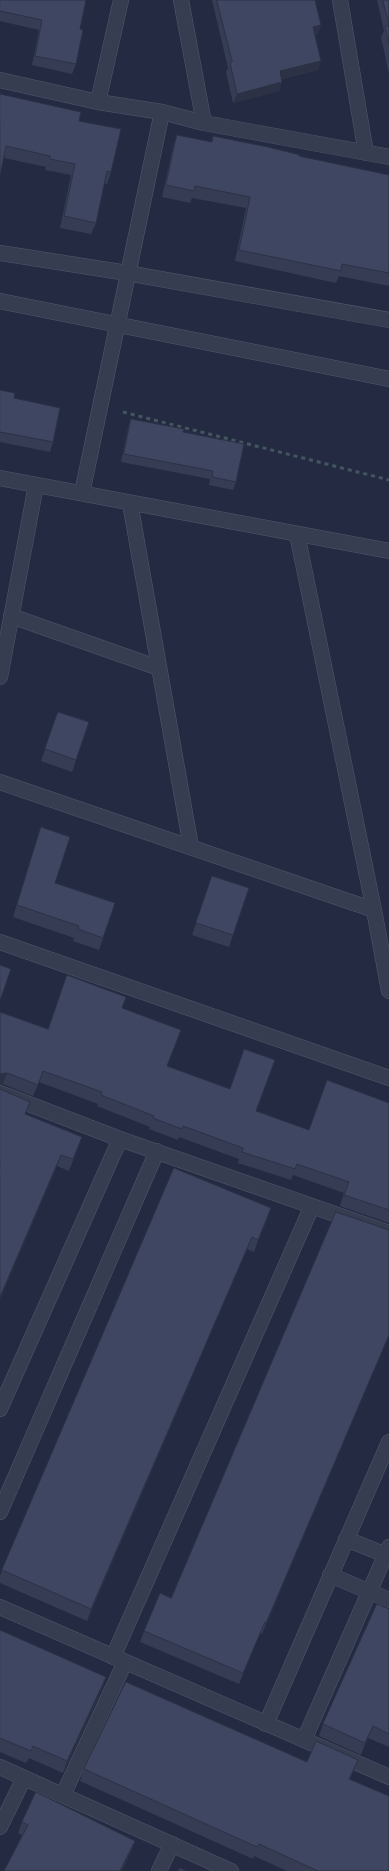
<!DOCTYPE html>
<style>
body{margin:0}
canvas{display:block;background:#232a42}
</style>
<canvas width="389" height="1871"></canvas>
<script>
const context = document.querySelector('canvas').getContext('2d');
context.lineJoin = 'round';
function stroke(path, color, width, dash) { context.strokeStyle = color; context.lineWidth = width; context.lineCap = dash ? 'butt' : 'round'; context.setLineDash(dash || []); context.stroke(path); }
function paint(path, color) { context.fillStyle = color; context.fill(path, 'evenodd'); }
const path = new Path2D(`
 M123,412L389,480`);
const minor = new Path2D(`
 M181,0L204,123
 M340,0L366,153
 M0,80L98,102L162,112L204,123L389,157
 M98,102L121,0
 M0,253L127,273L389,320
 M0,301L389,379
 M0,478L389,551
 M82,493L162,112
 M130,503L191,847
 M297,534L374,910L389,991
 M11,616L159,668
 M0,677L36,485
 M0,782L374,910
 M0,942L389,1078
 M0,1093L120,1139L389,1233
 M0,1409L120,1139
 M0,1512L157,1151
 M346,1539L389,1556
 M330,1575L389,1600
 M0,1607L389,1777
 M113,1657L312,1206
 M266,1724L389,1442
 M304,1740L389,1547
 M0,1767L231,1871
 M63,1795L125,1662
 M0,1827L24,1778
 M159,1871L172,1844`);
const wall = new Path2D(`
 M0,0L80,29L76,64L72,74L32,65L39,30L0,21Z
 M212,0H315L318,34L315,35L318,70L282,79V82L279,91L233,103L226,72L228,68Z
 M377,0H389V74L381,37L384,31Z
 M0,94L79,121L111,172L107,184L104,183L96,223L91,234L60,228L71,175L45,170L46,167L4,158Z
 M177,135L211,142L213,136L299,156L389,175V286L339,276L336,283L235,261L246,208L192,198L190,203L162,197L173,147Z
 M0,390L14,398L53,442L50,452L0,442Z
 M131,419L183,432L236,482L233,490L209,485L210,479L121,462L128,428Z
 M58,712L89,722L72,772L41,761Z
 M41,827L55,883L115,903L99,950L73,941L74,938L13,917Z
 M212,876L249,888L229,947L192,935Z
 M122,1008L167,1066L256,1111L309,1130L389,1103V1223L340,1206L344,1193L293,1175L291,1180L238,1163L239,1159L179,1137L178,1140L149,1129L150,1127L97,1106L98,1104L39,1082L33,1096L3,1084L0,1085V1012L48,1029Z
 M0,1089L26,1114L82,1137L69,1171L57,1166L0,1299Z
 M271,1208L254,1252L247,1249L87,1621L0,1583V1576L2,1570Z
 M389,1230V1336L271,1613L262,1634L260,1633L239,1684L140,1642L144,1631L171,1598Z
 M389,1609V1747L368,1738L361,1755L319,1736L323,1724Z
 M0,1630L106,1677L102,1689L63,1773L29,1758L26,1763L0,1752Z
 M358,1760L350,1779L389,1871H287L254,1856L253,1859L80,1781L84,1769Z
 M22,1822L135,1841L131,1852L122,1871H4L22,1835L18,1833Z`);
const shadedWall = new Path2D(`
 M321,25L318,34L310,36L313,27Z
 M321,61L318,70L276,80L280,71Z
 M282,82L279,91L233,103L237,94Z
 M7,1073L3,1084L0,1085V1074Z
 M61,1155L57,1166L0,1299V1297Z
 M271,1208L267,1220L254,1252L258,1240Z
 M252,1237L247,1249L87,1621L91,1609Z
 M389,1335V1336L271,1613L262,1634L266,1623Z
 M106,1677L102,1689L63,1773L67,1761Z
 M373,1726L368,1738L361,1755L365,1743Z
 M135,1841L131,1852L122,1871H120Z`);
const building = new Path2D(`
 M0,0H86L80,29L83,30L76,64L35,56L42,20L0,11Z
 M217,0H315L321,25L313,27L321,61L280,71L282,82L237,94L230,63L232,62Z
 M383,0H389V44L385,26H389Z
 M0,94L81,112L79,121L121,129L111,172L107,171L96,223L64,216L75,164L50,159V156L6,146L0,176Z
 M177,135L212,142L213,136L268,147L300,155L299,156L389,175V273L342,264L341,271L239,250L250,197L195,186L194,191L166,185Z
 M0,390L15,393L14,398L60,408L53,442L0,432Z
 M131,419L184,429L183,432L244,444L236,482L212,477L213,471L124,454Z
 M58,712L89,722L76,760L45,749Z
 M41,827L70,837L55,883L115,903L103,938L78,929L79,926L17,905Z
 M212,876L249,888L233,935L196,923Z
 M0,965L11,969L0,1001Z
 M67,975L99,987L126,997L122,1008L181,1030L167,1066L230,1089L244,1049L275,1060L256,1111L309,1130L327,1080L389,1103V1210L344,1195L349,1182L297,1164L295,1169L242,1152L243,1148L183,1126L182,1129L153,1118L154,1116L101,1095L102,1092L43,1071L38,1085L7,1073L0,1074V1012L48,1029Z
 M0,1089L30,1102L25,1114L82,1137L73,1159L61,1155L0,1297Z
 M174,1168L271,1208L258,1240L252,1237L91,1609L2,1570Z
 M336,1212L389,1230V1335L275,1602L266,1623L265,1622L243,1673L144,1631L160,1593L171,1598Z
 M377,1604L389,1609V1734L373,1726L365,1743L323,1724Z
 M0,1630L106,1677L67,1761L33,1746L31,1751L0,1738Z
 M126,1682L307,1762L316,1741L358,1760L349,1779L389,1796V1871H318L259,1844L257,1847L84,1769Z
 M36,1792L135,1841L120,1871H4L28,1825L22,1822Z
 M180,1868L187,1871H178Z`);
stroke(minor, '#52586c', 16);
stroke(path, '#43565f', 3, [4, 4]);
stroke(minor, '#373d51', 15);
paint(wall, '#363c54');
paint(shadedWall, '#2c3145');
paint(building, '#3f4662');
stroke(building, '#2c3145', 1);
</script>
